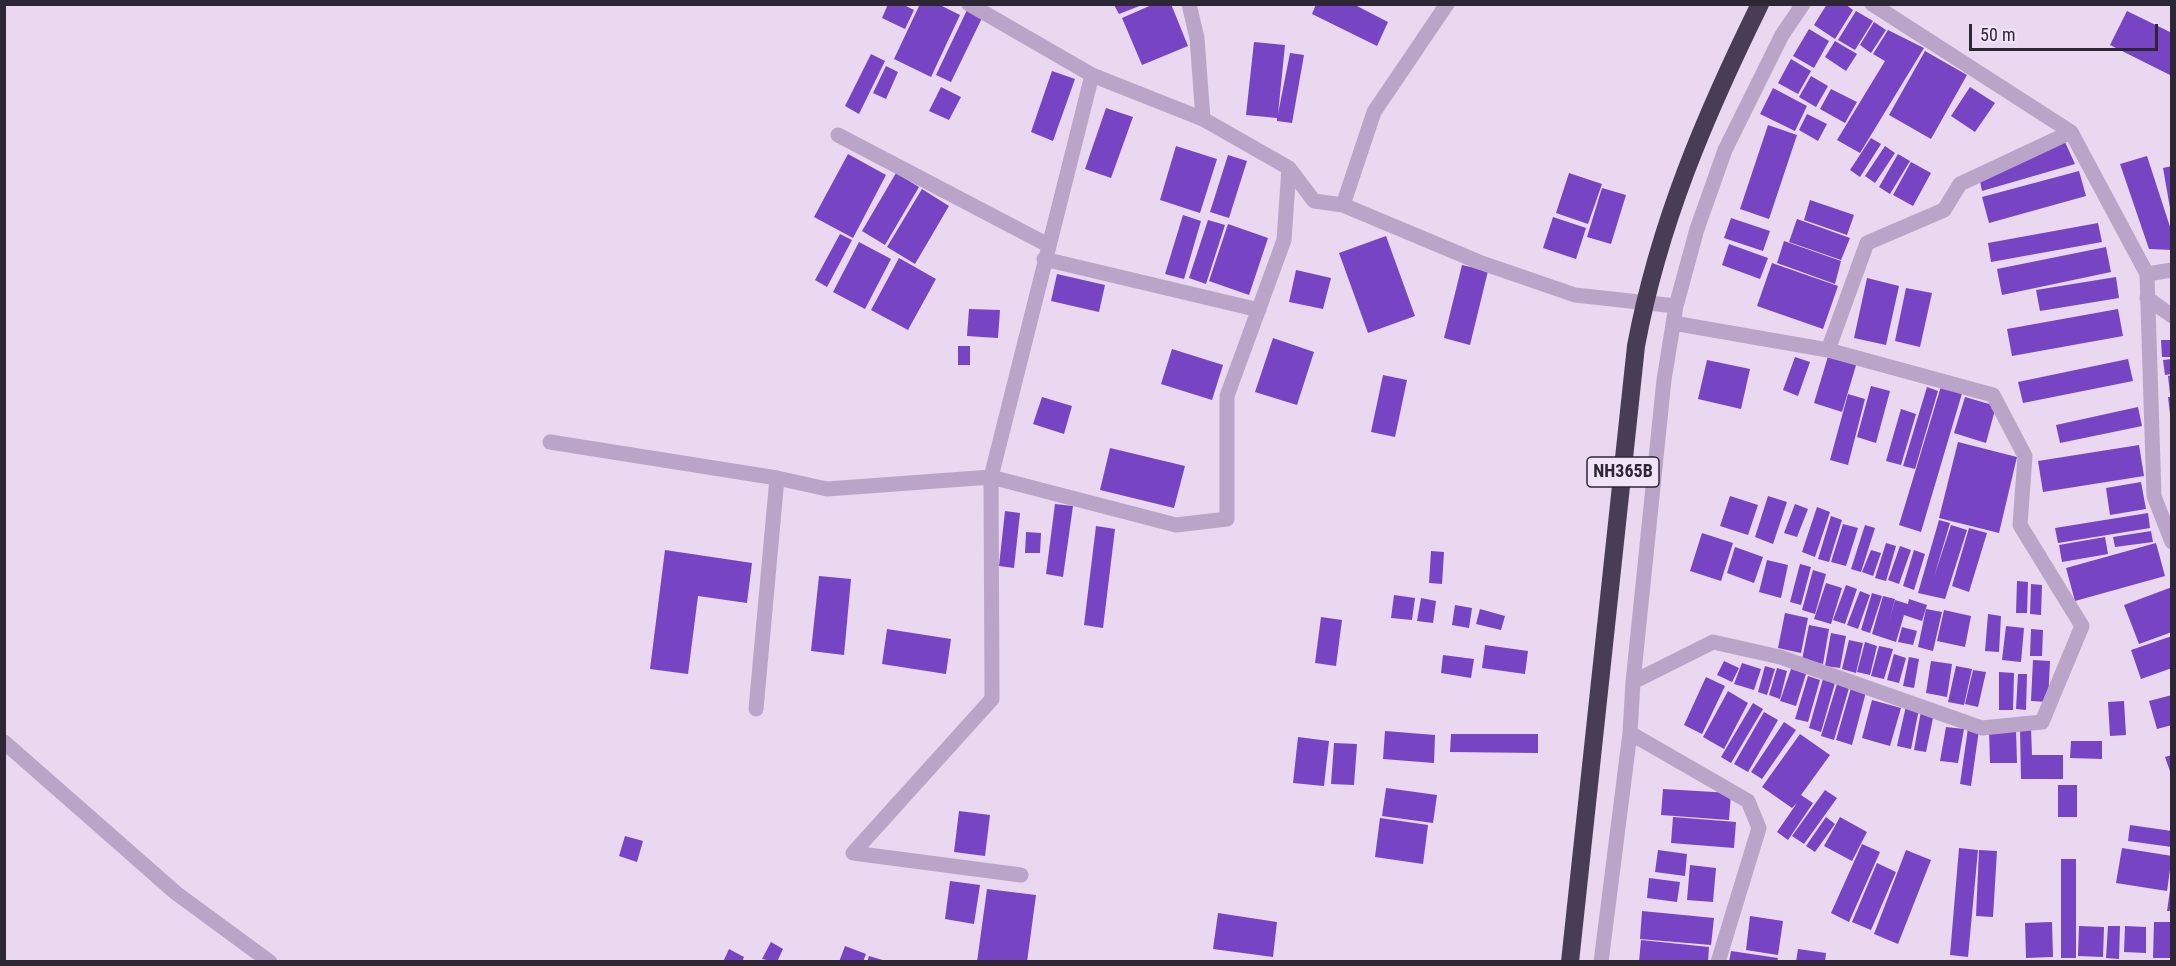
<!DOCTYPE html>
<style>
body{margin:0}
#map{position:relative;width:2176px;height:966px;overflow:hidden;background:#e9d8f0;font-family:"Roboto Condensed",sans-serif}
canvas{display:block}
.frame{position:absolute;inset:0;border:6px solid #2d2634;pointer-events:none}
.scale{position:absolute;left:1969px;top:24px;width:189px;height:27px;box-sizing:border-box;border:3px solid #2d2634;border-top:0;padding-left:8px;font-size:18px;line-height:21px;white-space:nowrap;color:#2d2634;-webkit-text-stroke:4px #f2e4f8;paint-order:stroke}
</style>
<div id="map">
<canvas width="2176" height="966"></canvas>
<div class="frame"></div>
<div class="scale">50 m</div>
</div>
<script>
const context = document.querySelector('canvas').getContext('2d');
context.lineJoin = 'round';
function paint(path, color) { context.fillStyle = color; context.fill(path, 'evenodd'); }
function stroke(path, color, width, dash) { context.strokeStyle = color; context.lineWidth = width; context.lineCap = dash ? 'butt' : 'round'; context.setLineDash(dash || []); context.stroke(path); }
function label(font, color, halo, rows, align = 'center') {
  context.font = font + ' "Roboto Condensed",sans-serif'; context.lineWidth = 6; context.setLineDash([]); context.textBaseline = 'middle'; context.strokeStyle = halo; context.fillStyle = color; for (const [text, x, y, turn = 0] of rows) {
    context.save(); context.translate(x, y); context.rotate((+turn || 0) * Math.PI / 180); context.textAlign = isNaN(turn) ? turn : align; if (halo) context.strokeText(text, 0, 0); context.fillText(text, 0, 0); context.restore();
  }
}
const building = new Path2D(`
 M888,4H902L914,10L905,29L882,18Z
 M920,4H938L960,15L931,77L894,59Z
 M1154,4H1171L1188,46L1142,65L1122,18Z
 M1316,4H1353L1388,22L1377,46L1312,14Z
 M1827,4H1845L1853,10L1835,39L1814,25Z
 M1114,5H1142L1119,14Z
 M968,8L983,16L951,82L936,75Z
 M1856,11L1873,21L1855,50L1838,40Z
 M2127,11L2172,33V76L2110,45Z
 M1874,22L1886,30L1871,53L1860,45Z
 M1809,29L1829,41L1814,68L1793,56Z
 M1888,30L1924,48L1860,153L1837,140L1885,61L1873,54Z
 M1835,41L1857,54L1846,71L1825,57Z
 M1254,42L1285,45L1278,114L1290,53L1304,55L1292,123L1277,121V118L1246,115Z
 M1925,51L1967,75L1931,139L1889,115Z
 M871,54L885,61L859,114L845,106Z
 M1791,59L1811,71L1798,94L1778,83Z
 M886,66L898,72L886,99L873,93Z
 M1052,71L1075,79L1053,141L1031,132Z
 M1811,76L1828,86L1816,107L1799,97Z
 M941,87L961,97L949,120L929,111Z
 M1970,87L1995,103L1975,132L1951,116Z
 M1773,88L1807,106L1795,131L1760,114Z
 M1831,89L1857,102L1845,123L1820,109Z
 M1106,108L1133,117L1111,178L1085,169Z
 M1807,114L1827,124L1818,141L1799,130Z
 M1768,125L1797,135L1769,219L1740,209Z
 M1871,138L1881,144L1860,177L1850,170Z
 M2065,142L2075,164L1982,191L1980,181Z
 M1176,146L1217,159L1200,213L1160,200Z
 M1885,146L1895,153L1875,183L1865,176Z
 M848,154L886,175L853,238L814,217Z
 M1898,154L1910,161L1890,194L1879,187Z
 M1228,155L1247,161L1229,218L1210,212Z
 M2147,156L2172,233V250L2149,249L2120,164Z
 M1911,162L1931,173L1913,206L1893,195Z
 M2172,166V208H2170L2163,168Z
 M2079,171L2086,196L1989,223L1982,197Z
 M896,173L919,187L885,245L862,231Z
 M1569,173L1602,184L1588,224L1556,213Z
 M1602,188L1626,195L1611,244L1587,237Z
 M922,189L949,206L915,264L887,247Z
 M1810,200L1854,215L1847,235L1804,220Z
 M1183,215L1201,221L1184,279L1165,274Z
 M1553,217L1586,228L1576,259L1543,248Z
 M1731,218L1770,231L1763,251L1724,238Z
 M1797,219L1850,238L1841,260L1789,242Z
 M1208,220L1225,225L1206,284L1189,278Z
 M2098,223L2102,242L1991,262L1988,243Z
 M1228,224L1268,238L1249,295L1209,281Z
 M840,234L852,240L827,287L815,280Z
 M1386,236L1415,316L1368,333L1339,253Z
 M1784,241L1841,261L1835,284L1777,263Z
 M859,242L891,259L865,309L833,292Z
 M1729,244L1768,258L1760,279L1722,265Z
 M2106,247L2111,272L2002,295L1997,269Z
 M899,258L936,279L908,330L871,310Z
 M1772,263L1838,286L1823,329L1757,306Z
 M1462,265L1488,271L1470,345L1444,338Z
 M1296,270L1331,278L1323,309L1289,302Z
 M1057,274L1105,285L1099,312L1051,301Z
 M2116,277L2119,298L2040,311L2036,290Z
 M1867,278L1899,286L1886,345L1854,338Z
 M1906,288L1932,293L1920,347L1895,341Z
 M969,309L1000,310L998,338L967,336Z
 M2118,309L2123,336L2012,356L2007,329Z
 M1273,338L1314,352L1297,405L1255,392Z
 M2161,340H2172V357H2162Z
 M958,346H970V365H958Z
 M1172,349L1223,365L1212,400L1161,384Z
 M1829,353L1857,362L1842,412L1814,403Z
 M1795,357L1810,362L1798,396L1783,390Z
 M2128,359L2133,381L2023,403L2018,382Z
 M2172,359V374L2165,375L2163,360Z
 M1707,360L1750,369L1741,409L1698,399Z
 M1383,375L1407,380L1395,437L1371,432Z
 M2172,375V394H2170L2168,376Z
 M1942,383L1963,390L1921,532L1899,525Z
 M1871,386L1890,391L1876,443L1857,437Z
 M1927,387L1938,391L1915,469L1903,466Z
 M1848,394L1865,399L1848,465L1830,460Z
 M1042,397L1072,406L1064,434L1033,424Z
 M1965,397L1996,406L1986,443L1954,433Z
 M2168,397H2172V414H2170Z
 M2138,407L2142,426L2060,443L2056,425Z
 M1901,409L1916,414L1901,465L1886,461Z
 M1958,442L2017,457L1999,533L1939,518Z
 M2139,445L2144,476L2043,492L2038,461Z
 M1110,448L1185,466L1174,508L1100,490Z
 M2141,482L2146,509L2110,515L2106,488Z
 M1730,496L1758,505L1748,535L1720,526Z
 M1768,496L1787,502L1773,544L1755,537Z
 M1055,504L1073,506L1063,577L1046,574Z
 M1795,504L1808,509L1797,537L1784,533Z
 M1817,507L1830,512L1815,557L1802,552Z
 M1005,511L1020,513L1014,568L999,566Z
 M2148,513L2150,528L2058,543L2055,528Z
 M1831,516L1842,520L1829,562L1818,559Z
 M1939,520L1950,523L1934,577L1951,525L1967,530L1945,599L1918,593Z
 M1843,524L1858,528L1846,566L1831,562Z
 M1865,525L1875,528L1861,572L1851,569Z
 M1096,526L1115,529L1103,628L1084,625Z
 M1969,528L1987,533L1969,592L1952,586Z
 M2151,531L2153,542L2115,547L2113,537Z
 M1026,532L1041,533L1040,553H1025Z
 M1702,533L1733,543L1721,581L1690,571Z
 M2105,537L2108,554L2062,562L2059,545Z
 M1886,543L1896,546L1886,581L1875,578Z
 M2156,543L2165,576L2075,601L2066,568Z
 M1900,546L1911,550L1899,584L1888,580Z
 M1735,547L1763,557L1754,583L1727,573Z
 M665,550L752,563L747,603L698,596L688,674L650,669Z
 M1871,550L1881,553L1873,576L1862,572Z
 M1914,550L1925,554L1914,590L1903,586Z
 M1431,551L1444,552L1442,584L1429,583Z
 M1767,560L1788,565L1781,598L1759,592Z
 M1800,564L1811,567L1801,605L1790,602Z
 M1813,570L1826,574L1815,614L1802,610Z
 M819,576L851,579L844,655L811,651Z
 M2017,581L2028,582L2027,613H2016Z
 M1826,583L1842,588L1831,624L1814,619Z
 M2031,584L2042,585L2041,615L2030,614Z
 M1846,585L1857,589L1845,624L1833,620Z
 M2172,587V632L2139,644L2124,605Z
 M1860,591L1870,595L1858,629L1847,625Z
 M1872,593L1882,596L1870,633L1861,630Z
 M1394,595L1415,598L1412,620L1391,618Z
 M1883,596L1895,599L1889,622L1895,600L1908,604L1909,599L1927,605L1922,621L1904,615L1896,642L1872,634Z
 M1421,598L1436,601L1433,623L1417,621Z
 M1455,605L1472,608L1469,628L1452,625Z
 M1480,609L1505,616L1501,630L1476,624Z
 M1926,609L1942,612L1933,651L1918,647Z
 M1944,610L1971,616L1965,647L1937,641Z
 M1785,613L1808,618L1801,653L1778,648Z
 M1988,614L2001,616L1999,652L1985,651Z
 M1321,617L1342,620L1336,666L1315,663Z
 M1809,625L1829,629L1823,664L1802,660Z
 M2006,626L2024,628L2021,662L2002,660Z
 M1902,627L1917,631L1913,645L1898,642Z
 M887,629L951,639L946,674L882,664Z
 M2031,629L2043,630L2042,656H2030Z
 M1831,633L1846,636L1840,668L1825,666Z
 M2172,636V668L2141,679L2131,650Z
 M1849,640L1863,643L1856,673L1842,669Z
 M1865,642L1877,646L1870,675L1857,672Z
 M1485,645L1528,651L1525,674L1482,668Z
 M1879,646L1893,649L1884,679L1871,676Z
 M1894,654L1906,658L1899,683L1887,680Z
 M1443,655L1474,659L1471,678L1441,673Z
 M1909,657L1919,659L1914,688L1903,686Z
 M2033,660L2050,661L2048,702L2031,701Z
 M1724,661L1739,668L1732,682L1717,675Z
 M1931,661L1952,664L1947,697L1926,693Z
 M1742,663L1761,669L1754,690L1734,684Z
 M1765,666L1775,669L1767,695L1758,692Z
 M1956,666L1972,669L1964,705L1948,702Z
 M1777,668L1787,671L1780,699L1769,695Z
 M1791,669L1806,674L1796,706L1780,701Z
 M1973,670L1986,672L1978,707L1965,704Z
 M1999,672L2014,673L2013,710H1999Z
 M2018,674H2027L2026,710L2016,709Z
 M1808,676L1820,680L1808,722L1795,719Z
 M1706,677L1725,686L1702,734L1684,725Z
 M1823,679L1835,683L1821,732L1809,728Z
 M1837,684L1849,688L1834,740L1821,736Z
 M1851,688L1866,692L1852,745L1836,740Z
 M1728,691L1748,703L1724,749L1703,737Z
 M2172,695V725L2157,729L2149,701Z
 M1872,700L1901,708L1890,746L1862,738Z
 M2124,701L2126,735L2110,736L2108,702Z
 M1753,703L1763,709L1731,763L1721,757Z
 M1906,706L1919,709L1911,749L1897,746Z
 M1921,711L1934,713L1926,752L1914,750Z
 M1764,712L1778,720L1748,772L1734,764Z
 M1784,722L1796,730L1762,779L1751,772Z
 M1946,727L1964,729L1958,763L1940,761Z
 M1968,728L1979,730L1971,786L1960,784Z
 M2020,728H2031L2032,755H2063V779H2021Z
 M2016,729L2017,763H1990L1989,730Z
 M1385,731L1435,735L1434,763L1383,759Z
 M1451,734H1538V753L1450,752Z
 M1800,734L1830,755L1801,795L1813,803L1788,840L1777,832L1797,803L1792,808L1762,787Z
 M1298,737L1329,741L1324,786L1293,783Z
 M2071,741H2102V759L2070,758Z
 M1334,743L1357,744L1354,785L1331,784Z
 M2172,755V774H2171L2165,757Z
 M2058,785H2077V817H2058Z
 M1386,788L1437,795L1433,823L1382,816Z
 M1663,789L1731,793L1729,820L1661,815Z
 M1825,790L1837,798L1804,844L1792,836Z
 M959,811L990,815L985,856L954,852Z
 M1673,817L1736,822L1734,848L1671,843Z
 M1826,817L1835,824L1815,852L1806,846Z
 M1840,817L1867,832L1852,861L1824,846Z
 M1380,818L1428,825L1423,864L1375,857Z
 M2130,825L2172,831V847L2128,841Z
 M625,836L643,841L637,862L619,856Z
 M1862,844L1880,852L1849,922L1831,913Z
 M1959,848L1978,850L1968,957L1950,955Z
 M2122,848L2172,856L2167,891L2116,883Z
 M1658,850L1687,854L1685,876L1655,872Z
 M1906,850L1931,860L1898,944L1874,934Z
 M1979,850L1997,851L1993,917L1976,916Z
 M2061,859H2076V958H2061Z
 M1877,863L1896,872L1871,930L1852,922Z
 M1690,865L1716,868L1713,902L1687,900Z
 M1649,878L1680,882L1677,902L1647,898Z
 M950,881L980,885L974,924L945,919Z
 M987,889L1036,895L1027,962H977Z
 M2170,890H2172V911H2167Z
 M1642,911L1714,918L1711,945L1640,939Z
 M1218,913L1277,922L1273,957L1213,949Z
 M1750,916L1783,921L1778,955L1746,950Z
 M2052,922L2053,957L2026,958L2025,923Z
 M2154,922H2172V958H2153Z
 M2079,926L2104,927L2103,957L2078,956Z
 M2108,926H2120L2119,959L2106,958Z
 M2125,926L2146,927V953L2124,952Z
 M1641,940L1709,947L1708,962H1639Z
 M771,942L783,949L777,962L762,959Z
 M845,946L866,954L863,962H839Z
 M729,949L744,957L742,962H723Z
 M1798,949L1826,953L1825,962H1796Z
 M1731,951L1778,958L1777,962H1729Z
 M869,956L886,961V962H867Z`);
const minor = new Path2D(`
 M969,4L1092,75L1203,119L1289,168L1314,201L1343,205L1479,262L1575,295L1676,306
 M1189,4L1197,38L1203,119
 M1872,4L2071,132L2147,274L2154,496L2172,542
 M838,135L1048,245
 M1343,205L1374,112L1447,4
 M1044,259L1259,310
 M2147,274L2172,270
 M2147,298L2172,316
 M1673,323L1828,350L1867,243L1944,210L1960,184L2071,132
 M550,442L777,478L827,489L991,477L1092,75
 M1633,682L1713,642L1780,657L1982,728L2042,722L2082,626L2020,525L2025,456L1993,395L1828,350
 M756,709L777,478
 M1630,733L1748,801L1759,828L1718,962
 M4,742L176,893L270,962
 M1021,875L853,853L992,699L991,477L1176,525L1227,519V396L1284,240L1289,168
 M1601,962L1630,733L1633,682L1664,380L1676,306L1697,229L1725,150L1782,35L1803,4`);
const highwayBridge = new Path2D(`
 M1570,962L1636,346C1659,223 1705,116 1760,4`);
const shields = [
 [1623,472,72]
];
const shieldNames = [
 ["NH365B",1623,472]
];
paint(building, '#7744c3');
stroke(minor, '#baa5c8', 15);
stroke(highwayBridge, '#483d54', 18);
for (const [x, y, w] of shields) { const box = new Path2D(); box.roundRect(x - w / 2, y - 15, w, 30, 4.5); context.fillStyle = '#f2e4f8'; context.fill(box); stroke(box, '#2d2634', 1.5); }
label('bold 18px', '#2d2634', null, shieldNames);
</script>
